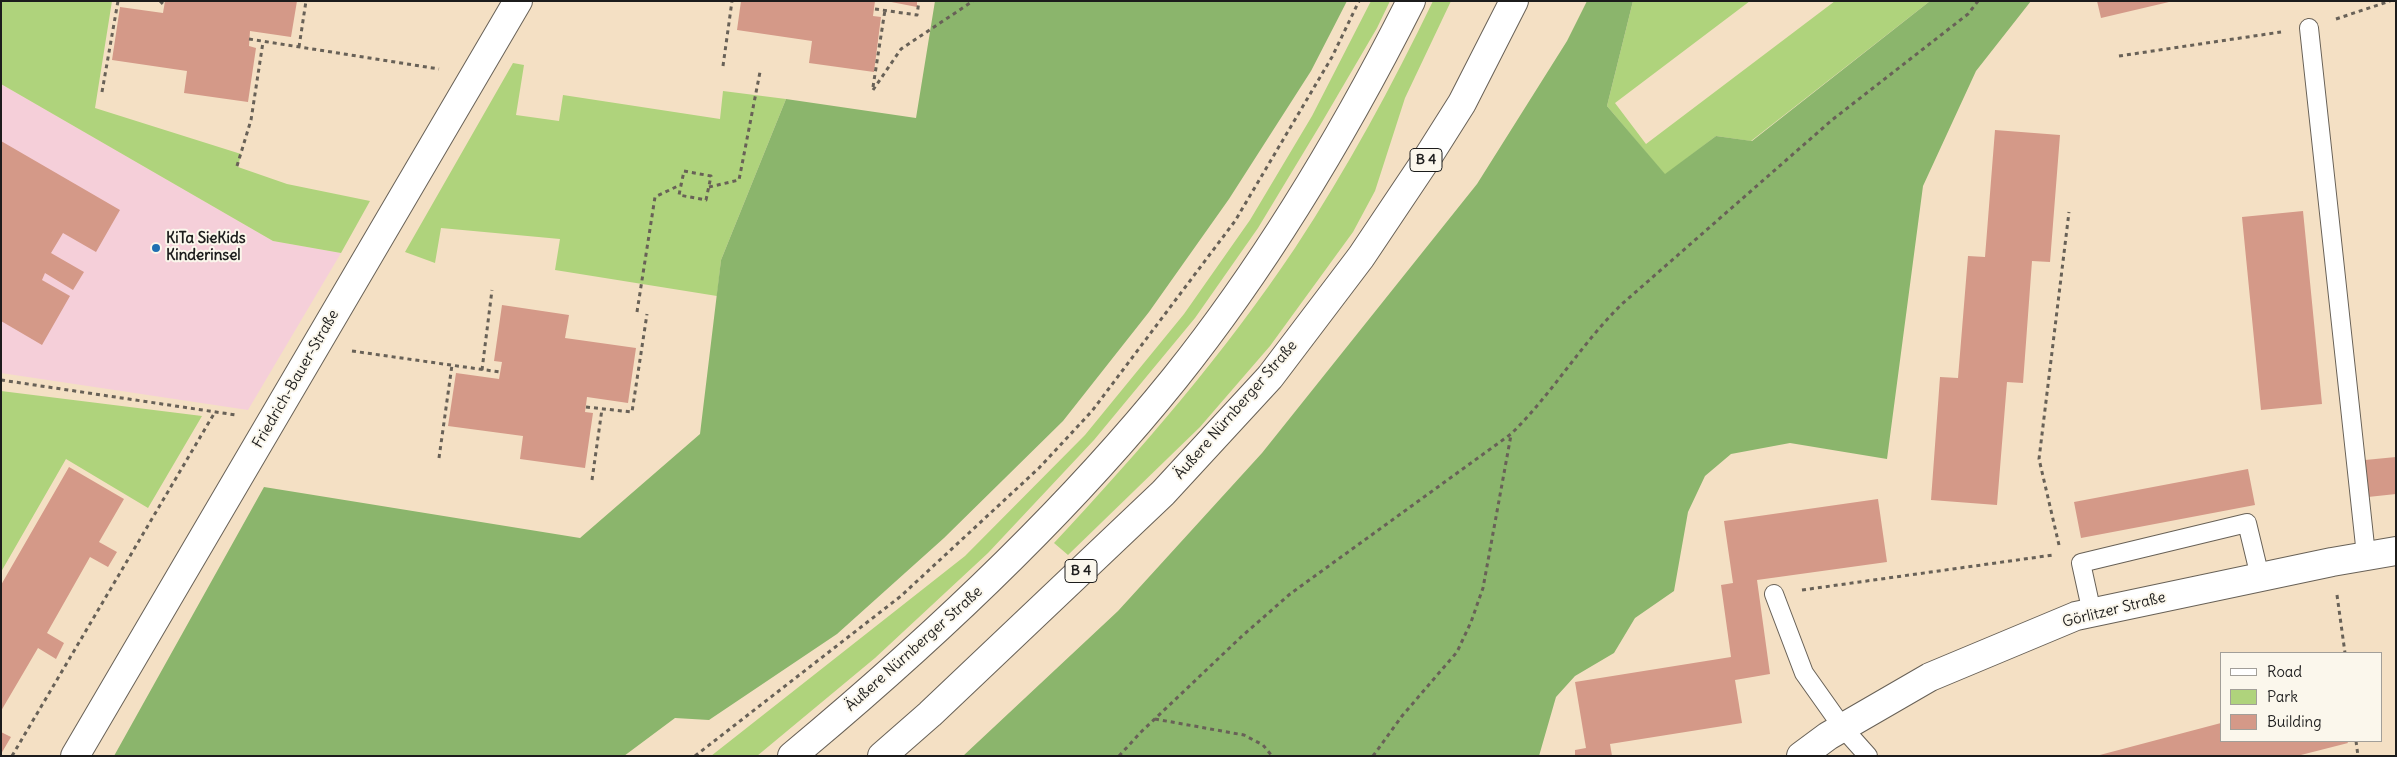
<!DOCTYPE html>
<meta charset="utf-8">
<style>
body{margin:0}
#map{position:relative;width:2397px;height:757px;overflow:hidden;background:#f4e0c4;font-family:Delius,sans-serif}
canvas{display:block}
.frame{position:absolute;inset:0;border:2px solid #1c1c1c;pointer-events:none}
.legend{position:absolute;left:2220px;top:652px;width:162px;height:90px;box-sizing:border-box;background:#fbf7ec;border:1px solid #a29f99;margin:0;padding:6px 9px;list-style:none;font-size:15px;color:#1c1c1c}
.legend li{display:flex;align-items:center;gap:10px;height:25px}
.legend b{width:25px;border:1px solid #a29f99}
</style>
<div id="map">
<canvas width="2397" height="757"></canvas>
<div class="frame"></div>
<ul class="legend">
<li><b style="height:6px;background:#fff"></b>Road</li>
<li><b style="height:14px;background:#afd37c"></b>Park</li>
<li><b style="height:14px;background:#d49988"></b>Building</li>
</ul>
</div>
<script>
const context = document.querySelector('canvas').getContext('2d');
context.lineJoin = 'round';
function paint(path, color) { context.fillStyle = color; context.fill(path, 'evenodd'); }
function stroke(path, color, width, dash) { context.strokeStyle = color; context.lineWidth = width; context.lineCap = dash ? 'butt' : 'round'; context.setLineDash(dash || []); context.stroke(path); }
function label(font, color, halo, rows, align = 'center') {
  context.font = font + ' Delius,sans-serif'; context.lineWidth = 4; context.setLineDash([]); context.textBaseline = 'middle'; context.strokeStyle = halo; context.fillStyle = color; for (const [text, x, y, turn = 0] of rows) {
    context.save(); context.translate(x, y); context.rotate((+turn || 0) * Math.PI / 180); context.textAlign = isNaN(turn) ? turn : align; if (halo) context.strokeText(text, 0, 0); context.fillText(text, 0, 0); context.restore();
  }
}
const built = new Path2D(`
 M1,84L273,241L341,253L248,410L1,373Z`);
const green = new Path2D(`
 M1,1H112L95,108L241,154L238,167L287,184L370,201L341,253L273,241L1,84Z
 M1371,1H1390L1377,28L1322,122L1258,228L1195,318L1094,440L988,553L875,658L757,756H711L965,556L1085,435L1184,314L1250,220L1312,116Z
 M1433,1H1451L1405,98L1375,191L1353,232L1270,346L1200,427L1068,555L1054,543C1140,451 1225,353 1295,248C1347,169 1392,86 1433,1Z
 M1633,1H1750L1615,103L1646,144L1835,1H1930L1751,141L1716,136L1665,175L1607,106Z
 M513,63L524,65L516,115L559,121L563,95L720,119L723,91L786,99L721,260L717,296L555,270L560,239L441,228L435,263L405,252Z
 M1,391L202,416L148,508L66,459L1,572Z`);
const forest = new Path2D(`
 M935,1H1347L1311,71L1229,199L1149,312L1063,421L944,538L837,634L709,720L675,718L624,756H114L264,487L580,538L700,434L721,260L786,99L916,118Z
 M1587,1H1633L1607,106L1665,174L1716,136L1752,141L1930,1H2031L1976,71L1923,186L1887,459L1790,443L1731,454L1705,476L1688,512L1674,591L1635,618L1614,653L1575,676L1556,697L1539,756H963L1118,611L1262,453L1477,184L1567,41Z`);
const building = new Path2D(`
 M165,1H297L291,37L250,31L249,46L256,48L248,102L184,93L187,71L112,60L120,7L163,13Z
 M741,1H875L873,16L881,17L874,72L809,63L812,41L737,30Z
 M886,1H917V7Z
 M2097,1H2169V2L2101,18Z
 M1995,130L2060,135L2050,262L2032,261L2023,383L2007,382L1997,505L1931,500L1940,377L1958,378L1968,256L1985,257Z
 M1,141L120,210L96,252L63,233L51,253L84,272L73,290L45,273L42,280L70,296L42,345L1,321Z
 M2303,211L2322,404L2261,410L2242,217Z
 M502,305L569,315L565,338L636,348L628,403L587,397L585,412L593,413L585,468L520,459L523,436L448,426L456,373L499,379L502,362L494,361Z
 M2396,457V494L2368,497L2365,460Z
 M69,467L124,499L99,542L117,552L108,567L90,557L47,633L64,643L56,659L38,648L1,711V585Z
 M2248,469L2255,505L2081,538L2074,502Z
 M1878,499L1887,562L1757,580L1770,674L1735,680L1742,723L1610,744L1612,756H1575V750L1586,748L1575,682L1731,657L1721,585L1733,583L1724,521Z
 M2221,723V741H2347L2348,743L2297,756H2096Z
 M1,732L11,737L1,754Z`);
const path = new Path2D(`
 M160,1L164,5
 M875,9L917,15L919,1
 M2336,19L2390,1
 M249,39L439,69
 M299,47L306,1
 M2119,56L2281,32
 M723,66L732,1
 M873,87L885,10
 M873,90L901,49L973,1
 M102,92L118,1
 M237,166L251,120L263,42
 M684,171L711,176L706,200L679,195Z
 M709,187L739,180L760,72
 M637,312L655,197L682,184
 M352,351L500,372
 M482,370L492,290
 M1,380L236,415
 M586,407L632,412L647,314
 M439,458L452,365
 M592,480L602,409
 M2059,545L2039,459L2069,212
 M1802,590L2053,555
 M2337,595L2345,653
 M1155,719L1244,735L1263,745L1272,756
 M2356,741L2358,756
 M12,756L215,412
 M695,756L901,596L1039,468L1092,411L1235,221L1332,57L1359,1
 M1119,756L1141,732L1241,637L1290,594L1511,434C1552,394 1581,344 1622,304L1832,120L1968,14L1978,1
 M1373,756L1402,716L1457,652L1471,622L1483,588L1511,435`);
const service = new Path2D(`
 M2309,28L2366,555
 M1774,594L1804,673L1843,728L1868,756
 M2092,613L2081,563L2247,523L2260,577`);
const minor = new Path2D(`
 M75,756L518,1
 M1801,756L1828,736L1930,677L2076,616L2332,562L2396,551`);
const trunk = new Path2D(`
 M792,756C929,642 1063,517 1175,378C1267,263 1345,132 1411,1
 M882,756L930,714L1163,493L1270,377L1361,257L1426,160L1462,103L1514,1`);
const markers = [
 [156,248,5,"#1f6fb2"]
];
const shields = [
 [1426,160,32],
 [1081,571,32]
];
const shieldNames = [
 ["B 4",1426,160],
 ["B 4",1081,571]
];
const poiNames = [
 ["KiTa SieKids",166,239],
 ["Kinderinsel",166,256]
];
const streetNames = [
 ["Friedrich-Bauer-Straße",296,379,-60],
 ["Äußere Nürnberger Straße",1236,410,-49],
 ["Görlitzer Straße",2114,610,-14],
 ["Äußere Nürnberger Straße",914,649,-42]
];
paint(built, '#f5cfd9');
paint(green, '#afd37c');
paint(forest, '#8bb56c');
paint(building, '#d49988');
stroke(service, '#686157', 20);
stroke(minor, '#686157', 30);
stroke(trunk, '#686157', 30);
stroke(path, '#686157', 3, [4, 4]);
stroke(service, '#fff', 18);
stroke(minor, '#fff', 28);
stroke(trunk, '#fff', 28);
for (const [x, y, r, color] of markers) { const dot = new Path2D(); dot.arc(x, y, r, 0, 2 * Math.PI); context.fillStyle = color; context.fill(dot); stroke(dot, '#fbf7ec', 2); }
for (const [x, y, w] of shields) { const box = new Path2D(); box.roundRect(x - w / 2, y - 11.5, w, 23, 4); context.fillStyle = '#fbf7ec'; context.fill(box); stroke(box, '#1c1c1c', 1); }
label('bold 14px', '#1c1c1c', null, shieldNames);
label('bold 15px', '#1c1c1c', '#fbf7ec', poiNames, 'left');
label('15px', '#1c1c1c', '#fbf7ec', streetNames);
</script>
